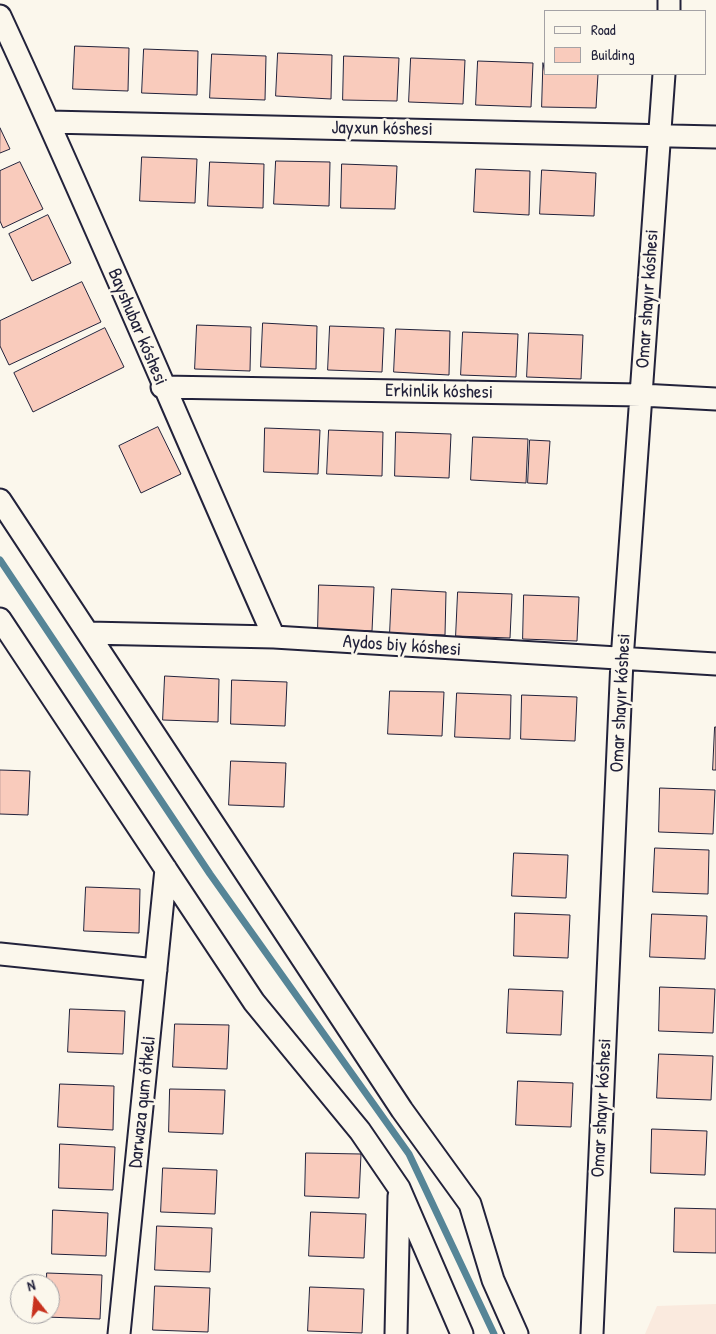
<!DOCTYPE html>
<meta charset="utf-8">
<style>
body{margin:0}
#map{position:relative;width:716px;height:1334px;overflow:hidden;background:#fbf7ec;font-family:"Patrick Hand",sans-serif}
canvas{display:block}
.legend{position:absolute;left:544px;top:10px;width:162px;height:65px;box-sizing:border-box;background:#fbf7ec;border:1px solid #a4a2a5;margin:0;padding:6px 9px;list-style:none;font-size:15px;color:#22223b}
.legend li{display:flex;align-items:center;gap:10px;height:25px}
.legend b{width:25px;border:1px solid #a4a2a5}
.north{position:absolute;left:10px;top:1274px;width:50px;height:50px;box-sizing:border-box;background:#fbf7ec;border:1px solid #a4a2a5;border-radius:50%;rotate:344deg;font-size:14px;font-weight:700;line-height:20px;text-align:center;color:#22223b}
.north::after{content:'';display:block;margin:auto;width:18px;height:22px;background:#c8321e;clip-path:polygon(50% 0,100% 100%,50% 72%,0 100%)}
</style>
<div id="map">
<canvas width="716" height="1334"></canvas>
<ul class="legend">
<li><b style="height:6px;background:#fbf7ec"></b>Road</li>
<li><b style="height:14px;background:#f9cbbc"></b>Building</li>
</ul>
<div class="north">N</div>
</div>
<script>
const context = document.querySelector('canvas').getContext('2d');
context.lineJoin = 'round';
function paint(path, color) { context.fillStyle = color; context.fill(path, 'evenodd'); }
function stroke(path, color, width, dash) { context.strokeStyle = color; context.lineWidth = width; context.lineCap = dash ? 'butt' : 'round'; context.setLineDash(dash || []); context.stroke(path); }
function label(font, color, halo, rows, align = 'center') {
  context.font = font + ' "Patrick Hand",sans-serif'; context.lineWidth = 5; context.setLineDash([]); context.textBaseline = 'middle'; context.strokeStyle = halo; context.fillStyle = color; for (const [text, x, y, turn = 0] of rows) {
    context.save(); context.translate(x, y); context.rotate((+turn || 0) * Math.PI / 180); context.textAlign = isNaN(turn) ? turn : align; if (halo) context.strokeText(text, 0, 0); context.fillText(text, 0, 0); context.restore();
  }
}
const built = new Path2D(`
 M716,1304V1334H645L657,1306Z`);
const stream = new Path2D(`
 M0,560L210,874L409,1154L494,1334`);
const building = new Path2D(`
 M75,46L129,48L128,91L73,89Z
 M144,49L198,51L197,95L142,93Z
 M278,53L332,55L331,99L276,96Z
 M212,54L266,56L265,100L210,98Z
 M344,56L399,58L397,101L343,100Z
 M411,58L465,60L463,104L409,102Z
 M478,61L533,63L531,107L476,105Z
 M543,63L545,74H598L596,108L542,107Z
 M0,128L10,149L0,153Z
 M142,157L197,159L195,203L140,201Z
 M276,161L330,162L329,206L274,204Z
 M20,162L43,209L3,228L0,221V171Z
 M210,162L264,164L263,208L208,206Z
 M342,164L397,166L395,209L341,208Z
 M476,169L530,171L529,215L474,212Z
 M542,170L596,173L594,216L540,214Z
 M48,215L71,263L32,281L9,234Z
 M82,282L101,322L9,365L0,346V321Z
 M263,323L317,326L316,369L261,367Z
 M197,325L251,327L250,371L195,369Z
 M330,326L384,328L382,372L328,370Z
 M105,328L124,367L33,412L14,373Z
 M396,329L450,331L449,375L394,372Z
 M463,332L518,334L516,377L461,375Z
 M529,333L583,335L581,379L527,377Z
 M158,427L181,474L141,493L119,446Z
 M265,428L320,430L318,474L264,472Z
 M329,430L383,432L382,476L327,474Z
 M396,432L451,434L449,478L395,476Z
 M473,437L528,439L526,483L471,480Z
 M530,440L550,441L547,484L528,483Z
 M319,585L374,587L372,631L318,629Z
 M392,589L446,592L445,635L390,633Z
 M458,592L512,594L510,638L456,636Z
 M524,595L579,597L577,641L523,639Z
 M165,676L219,679L218,722L163,720Z
 M232,680L287,682L285,726L231,724Z
 M390,691L444,692L442,736L388,734Z
 M457,693L511,695L510,739L455,737Z
 M522,695L577,697L575,741L521,739Z
 M715,727H716V770H713Z
 M231,761L286,763L284,807L229,805Z
 M0,770L30,771L28,815L0,814Z
 M660,788L715,790L713,834L659,832Z
 M655,848L709,850L708,894L653,892Z
 M514,853L568,855L566,898L512,896Z
 M86,887L140,889L139,933L84,931Z
 M515,913L570,915L568,958L514,956Z
 M652,914L707,916L705,959L650,957Z
 M660,987L715,989L713,1033L659,1031Z
 M509,989L563,991L561,1035L507,1033Z
 M70,1009L125,1011L123,1054L68,1052Z
 M175,1024L229,1025L227,1069L173,1067Z
 M659,1054L713,1056L711,1100L657,1098Z
 M518,1081L573,1083L571,1127L516,1125Z
 M60,1084L114,1086L113,1130L58,1127Z
 M170,1089L225,1090L223,1134L169,1132Z
 M652,1129L707,1131L705,1175L651,1173Z
 M60,1144L115,1147L113,1190L59,1188Z
 M306,1153L361,1154L359,1198L305,1196Z
 M163,1168L217,1170L215,1214L161,1212Z
 M675,1208L716,1209V1253L674,1252Z
 M53,1210L108,1213L106,1256L52,1254Z
 M311,1212L366,1214L364,1258L309,1256Z
 M157,1226L212,1228L210,1272L155,1270Z
 M47,1273L102,1275L100,1319L46,1317V1314H50V1284H47Z
 M155,1286L210,1288L208,1332L153,1330Z
 M310,1287L364,1289L362,1333L308,1331Z`);
const street = new Path2D(`
 M669,11V0
 M0,16C95,221 182,430 274,637
 M49,122L716,137
 M162,387L641,395L716,399
 M0,500L402,1110L470,1204L493,1280L517,1334
 M0,619L254,1002L360,1131L399,1188L462,1334
 M88,633L274,637L716,664
 M0,954L156,970
 M119,1334L166,869
 M396,1334L399,1196
 M592,1334L622,660L664,74`);
const streetNames = [
 ["Jayxun kóshesi",382,129,1],
 ["Omar shayır kóshesi",648,299,-86],
 ["Bayshubar kóshesi",137,327,67],
 ["Erkinlik kóshesi",439,392,1],
 ["Aydos biy kóshesi",402,646,4],
 ["Omar shayır kóshesi",621,703,-87],
 ["Darwaza qum ótkeli",143,1102,-84],
 ["Omar shayır kóshesi",602,1108,-87]
];
paint(built, '#faeade');
stroke(stream, '#568597', 7);
paint(building, '#f9cbbc');
stroke(building, '#22223b', 1);
stroke(street, '#22223b', 25);
stroke(street, '#fbf7ec', 21);
label('19px', '#22223b', '#fbf7ec', streetNames);
</script>
